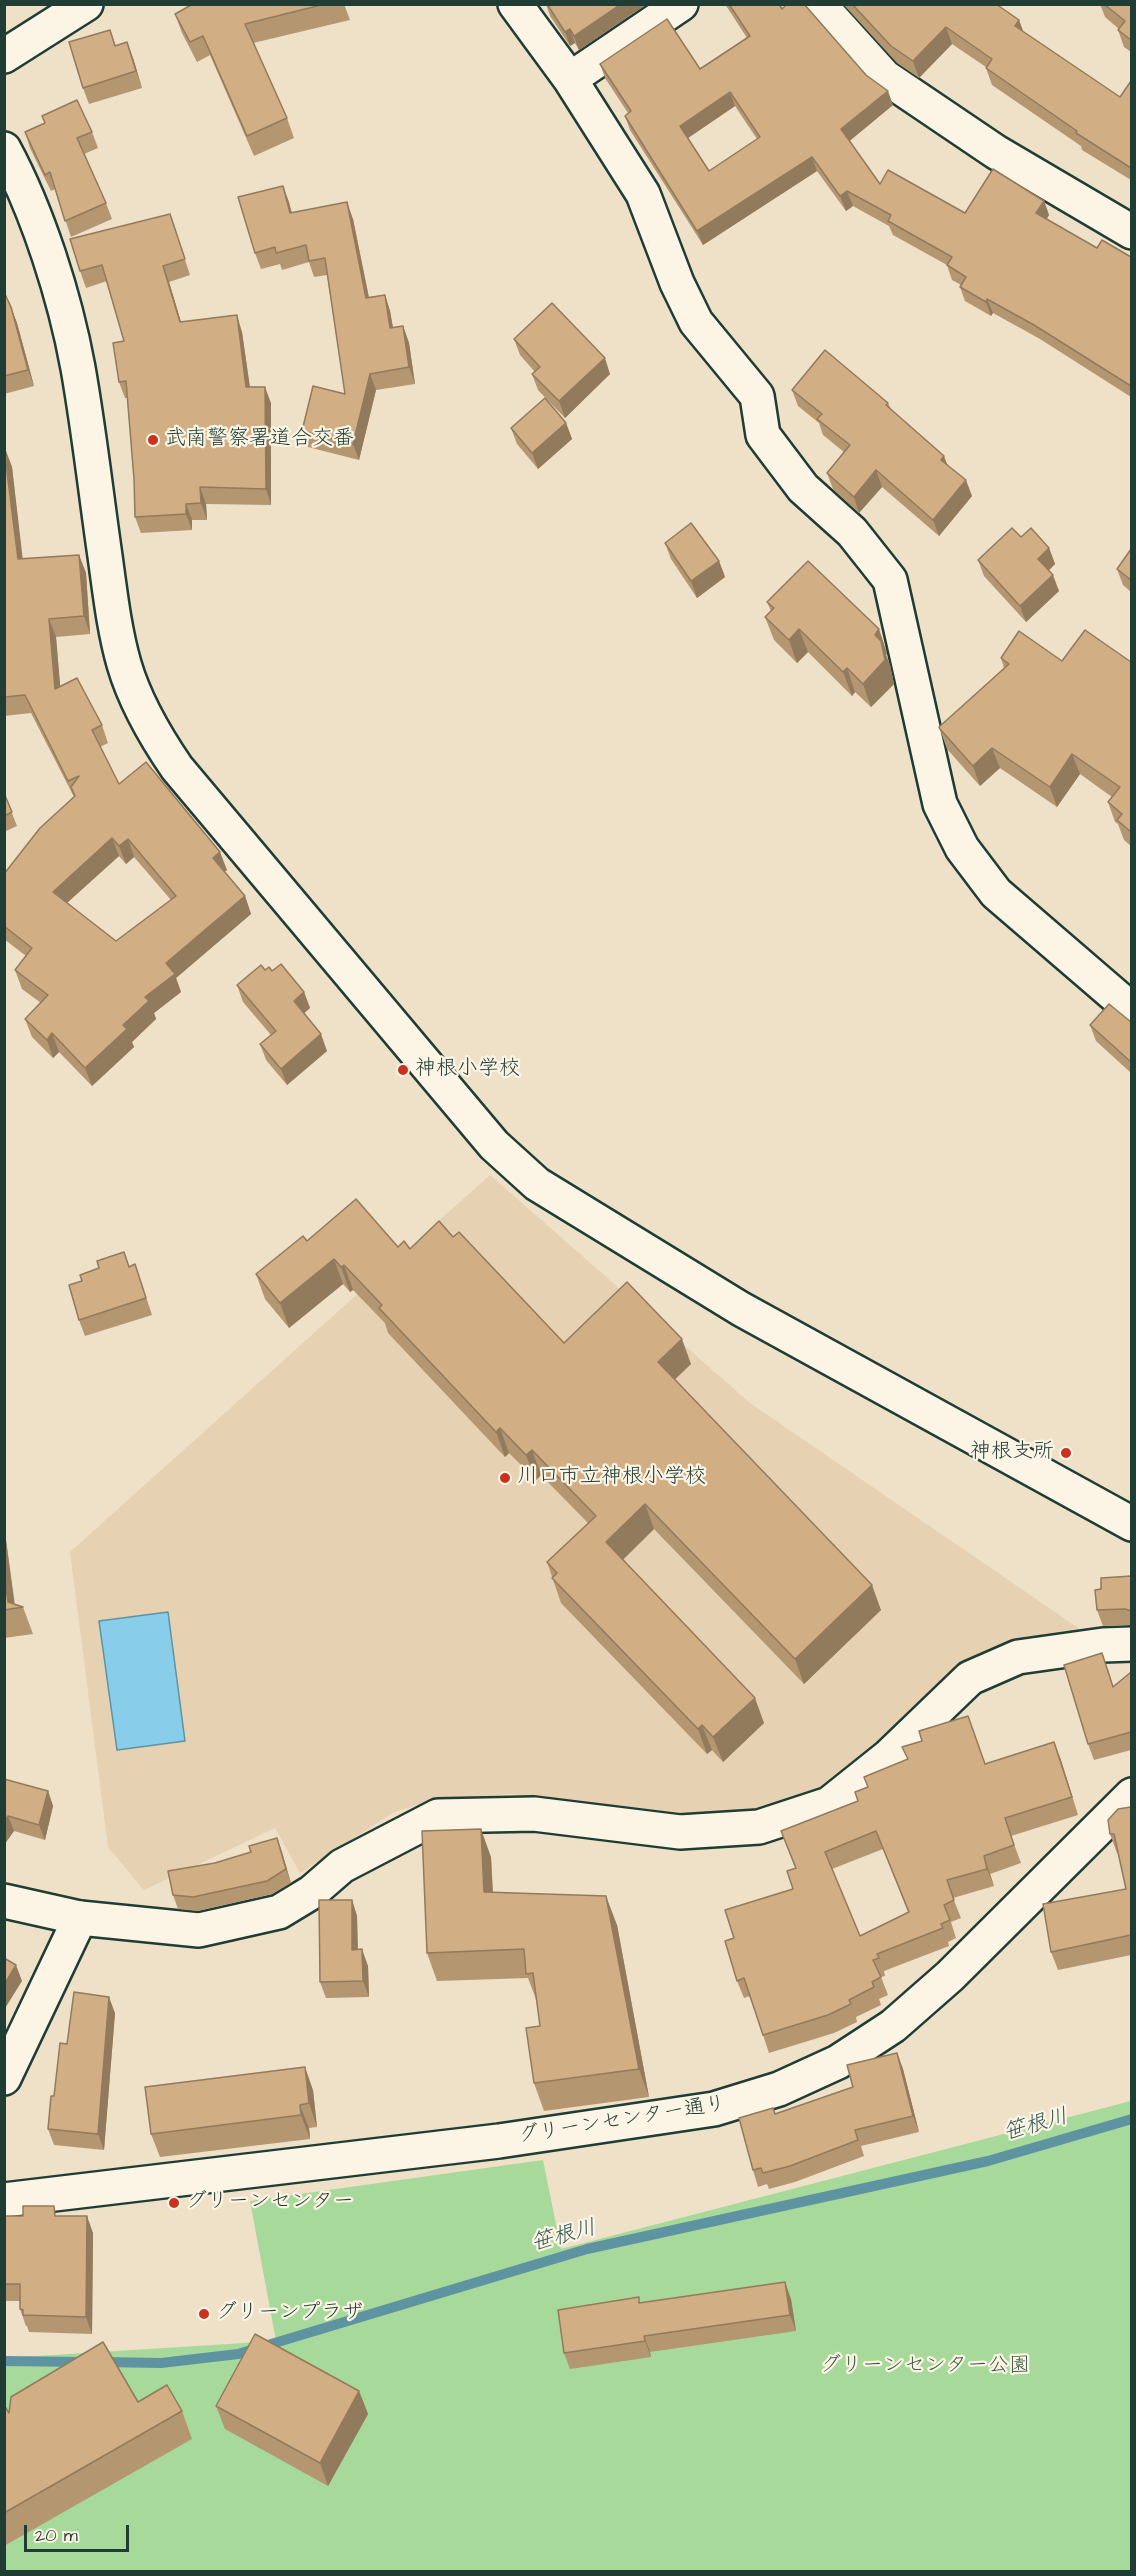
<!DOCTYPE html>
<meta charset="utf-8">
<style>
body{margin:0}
#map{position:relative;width:1136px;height:2576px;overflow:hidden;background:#efe0c8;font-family:"Architects Daughter",sans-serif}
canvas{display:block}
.frame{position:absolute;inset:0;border:6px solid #1f3d34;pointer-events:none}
.scale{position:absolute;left:24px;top:2525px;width:105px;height:27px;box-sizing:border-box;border:3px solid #1f3d34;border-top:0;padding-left:8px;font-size:18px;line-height:21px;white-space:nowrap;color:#1f3d34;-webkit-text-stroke:4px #fcf5e5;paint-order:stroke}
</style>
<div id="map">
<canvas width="1136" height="2576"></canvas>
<div class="frame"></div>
<div class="scale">20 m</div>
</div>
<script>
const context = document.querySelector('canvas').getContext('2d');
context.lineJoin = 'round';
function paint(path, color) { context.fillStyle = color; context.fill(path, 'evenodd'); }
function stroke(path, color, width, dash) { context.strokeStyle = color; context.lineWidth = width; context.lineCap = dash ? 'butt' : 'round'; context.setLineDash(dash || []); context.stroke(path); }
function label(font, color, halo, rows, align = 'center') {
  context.font = font + ' "Architects Daughter","Klee One",sans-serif'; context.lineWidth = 4.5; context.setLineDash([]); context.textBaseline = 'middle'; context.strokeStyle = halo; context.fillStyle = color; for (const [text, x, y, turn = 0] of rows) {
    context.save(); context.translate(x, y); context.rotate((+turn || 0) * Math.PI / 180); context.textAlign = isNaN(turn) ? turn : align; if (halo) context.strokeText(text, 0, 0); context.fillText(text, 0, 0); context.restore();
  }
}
const built = new Path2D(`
 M490,1175L750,1403L1087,1634L1021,1641L877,1752L802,1802L701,1816L626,1810L512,1794L439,1799L394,1812L300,1873L275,1828L144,1890L108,1847L70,1552Z`);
const green = new Path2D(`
 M1131,2101V2571L5,2572V2358L276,2341L250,2201L543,2160L561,2249Z`);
const water = new Path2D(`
 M168,1612L185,1741L117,1750L99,1621Z`);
const stream = new Path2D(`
 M4,2361L83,2362
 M101,2362L161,2363L238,2354L587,2249L988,2161L1132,2119`);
const minor = new Path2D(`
 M515,4L570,79L643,194L677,283L696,322L757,396L763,435L803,488L852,532L890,580L940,804L962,848L996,893L1132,1010
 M819,4L885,77L996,152L1132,232
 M4,56L86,4
 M570,79L681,4
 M4,1901L80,1918L199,1930L279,1912L312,1892L342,1866L438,1816L534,1814L680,1832L759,1827L829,1804L889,1756L970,1678L1018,1657L1103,1645L1132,1644`);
const tertiary = new Path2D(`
 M4,149C38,212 65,297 78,368C89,430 96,494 105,556C110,592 114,629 124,664C135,702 155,736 177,768L494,1145L537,1184L741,1309L1132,1524
 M4,2078L80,1918
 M4,2200L499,2141L714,2109L779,2089L838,2062L893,2026L950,1976L1132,1795`);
const wall = new Path2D(`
 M193,4H344L350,20L253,43L287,118L294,138L254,156L210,55L197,62L182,33L175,14Z
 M546,4H647L579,50L575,43L570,46L550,16Z
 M725,4H779L782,9L866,75L893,105L849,141L880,184L965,213L1044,201L1049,215L1047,219L1097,248L1131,257V397L1040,339L993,313L991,316L965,301L960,287L961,285L952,280L947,265L893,235L889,226L853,206L846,211L817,171L703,245L630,130L625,116L628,113L605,78L600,64L700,69L747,38ZM735,106L757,139L709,171L688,138Z
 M843,4H996L1019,20L1023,32L1120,97L1131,81V180L1082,150L1081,146L992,85L986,68V67L952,44L919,78L897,63Z
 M1100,4H1131V52L1124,47L1118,30L1119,29L1105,17Z
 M110,30L116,46L133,58L142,88L89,104L83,88Z
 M42,116L92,132L98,148L84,154L106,203L112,219L71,237L55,189L51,191L30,148L25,132L45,123Z
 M283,186L292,213L353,219L369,297L385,295L390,311L393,328L403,326L409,343L415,384L376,390L359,460L308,447L302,431L345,394L327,275L314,277L309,262L282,270L280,264L261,269L255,253Z
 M170,214L190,275L169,282L181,322L242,332L250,387L271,403V505L206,504L207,520H192V530L141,533L135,517L134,479L127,398H125L119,382L124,341L107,281L86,288L80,271Z
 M4,292L17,323L34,386L4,394Z
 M514,339L610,374L565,418L538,390L532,374L535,372L520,355Z
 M792,390L888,403L891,409L948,465L972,496L939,536L882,487L859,513L833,489L827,473L844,452L823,435L819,423L798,406Z
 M566,423L572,439L538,469L517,444L511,428Z
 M4,448L12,467L22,559L79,555L86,573L90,634L56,637L60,686L102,725L108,743L100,747L119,784L227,870L224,872L245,896L251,914L176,978L181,992L154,1013L156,1019L132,1042L134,1047L92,1086L59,1052L53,1058L32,1037L25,1019L41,1003L22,989L15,970L26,956L4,939V874L74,797L31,713L4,716ZM119,856L126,864L134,857L171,900L116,941L67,903Z
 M1021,537L1049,548L1055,564L1049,570L1059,591L1026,622L984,576L978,560Z
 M665,543L719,561L725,577L697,598L671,559Z
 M1131,549V592L1123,585L1117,569Z
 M767,602L887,653L886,655L890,665L894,684L871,707L855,692L852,696L808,652L797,663L774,640L765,617L771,611Z
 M1001,658L1062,661L1131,662V846L1124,840L1118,824L1115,822L1108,802L1112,797L1080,774L1057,807L1000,768L980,786L947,749L939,727L1004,668Z
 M4,793L17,826L4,832Z
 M265,970L272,971L304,992L310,1008L304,1013L327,1051L287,1085L266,1060L260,1044L271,1035L243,1002L237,985Z
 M1131,1022V1073L1096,1041L1090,1025Z
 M453,1237L564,1343L691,1364L675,1379L881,1610L804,1684L654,1529L623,1560L764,1723L723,1762L712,1750L707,1754L561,1603L547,1562L588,1523L541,1475L536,1480L509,1453L505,1457L388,1333L385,1323L353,1290L350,1292L343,1284L289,1328L265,1299L256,1274L307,1241L410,1249Z
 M135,1264L152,1315L85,1336L79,1320L129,1266Z
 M4,1525L15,1605L23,1607L33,1634L4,1638Z
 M1131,1576V1625L1103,1626L1097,1610L1101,1589Z
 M1108,1669L1113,1686L1131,1672V1750L1094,1760L1088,1744Z
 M1054,1742L1078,1815L1011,1836L1021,1863L990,1874L994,1886L953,1898L961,1918L951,1922L956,1938L948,1942L949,1946L884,1971L885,1976L881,1977L888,1995L879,1999L881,2005L856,2017L857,2022L834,2033L769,2053L750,1996L744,1998L737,1981L734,1938L793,1889L795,1868L781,1831L985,1764ZM883,1849L908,1912L860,1936L832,1869Z
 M4,1779L48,1791L53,1806L45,1840L14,1831L4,1845Z
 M1131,1807V1955L1058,1970L1051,1952L1126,1889L1118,1853H1117L1110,1834Z
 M277,1838L291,1883L272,1894L198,1911L178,1909L173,1895Z
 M491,1857L493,1893L617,1925L649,2097L544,2111L534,2083L540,2026L537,2002L528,1978L437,1981L427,1953Z
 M352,1900L357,1916L358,1950L368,1966L369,1997L326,1998L320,1982Z
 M115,2013L104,2150L54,2145L48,2129L67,2044Z
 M897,2053L903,2069L919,2132L861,2146L864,2156L795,2182L769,2189L767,2184L758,2187L753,2170L773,2108L776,2114L853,2087Z
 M313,2090L317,2127L309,2128L310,2139L160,2157L151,2134Z
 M4,2216H58L93,2233L92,2334L29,2332L27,2326H26L20,2309V2301H4Z
 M791,2299L796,2331L650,2352L651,2357L570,2369L564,2353L641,2303Z
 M359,2391L368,2414L328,2486L225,2429L216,2406Z
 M138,2402L182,2411L192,2439L4,2546V2405L9,2413Z`);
const shadedWall = new Path2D(`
 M621,4H647L579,50L574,36Z
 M1019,20L1025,36L1015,26Z
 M946,27L952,44L919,78L913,61Z
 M570,29L575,43L570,46L565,32Z
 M127,42L133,58L142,88L136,71Z
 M888,91L893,105L846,144L841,129Z
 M730,92L735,106L685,140L680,126Z
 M812,157L817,171L703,245L697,231Z
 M283,186L289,202L296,230L290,213Z
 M847,191L853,206L846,211L840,196Z
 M1044,201L1049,215L1041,227L1036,213Z
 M347,202L353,219L372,314L366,298Z
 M163,266L169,282L186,339L180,322Z
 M385,295L390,311L396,345L390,328Z
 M987,299L993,313L991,316L986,302Z
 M11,307L17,323L34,386L28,370Z
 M237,315L242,332L252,403L246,387Z
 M403,326L409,343L415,384L409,367Z
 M605,358L610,374L565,418L559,401Z
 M370,374L376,390L359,460L353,444Z
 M265,387L271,403V505L266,489Z
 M566,423L572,439L538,469L532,453Z
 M5,448L12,467L25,578L18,559Z
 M944,456L950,472L941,460Z
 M876,470L882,487L859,513L854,497Z
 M966,480L972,496L939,536L933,520Z
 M200,487L206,504L207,520L201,503Z
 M186,504L192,520V530L186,514Z
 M1049,548L1055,564L1044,575L1038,559Z
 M79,555L86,573L90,634L84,616Z
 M719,561L725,577L697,598L691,581Z
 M1053,575L1059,591L1026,622L1020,606Z
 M49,619L56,637L62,707L55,689Z
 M799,629L808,652L797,663L789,640Z
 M879,629L887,653L886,655L890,665L894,684L871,707L863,684L875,635Z
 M847,668L855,692L852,696L843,672Z
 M992,748L1000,768L980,786L973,766Z
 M1072,754L1080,774L1057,807L1050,787Z
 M112,838L119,856L59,910L53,892Z
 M128,839L134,857L126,864L119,846Z
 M220,852L227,870L219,876L213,858Z
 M245,896L251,914L176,978L181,992L154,1013L156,1019L132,1042L134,1047L92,1086L85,1068L123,1025L145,997L166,963Z
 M304,992L310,1008L300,1017L294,1001Z
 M52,1033L59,1052L53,1058L47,1040Z
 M321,1034L327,1051L287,1085L281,1069Z
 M334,1259L343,1284L289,1328L280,1303Z
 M344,1265L353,1290L350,1292L341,1267Z
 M682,1339L691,1364L667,1387L658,1362Z
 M500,1428L509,1453L505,1457L496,1432Z
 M532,1450L541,1475L536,1480L526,1455Z
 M645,1504L654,1529L615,1567L606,1542Z
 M4,1525L15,1609L8,1602L4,1575Z
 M872,1585L881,1610L804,1684L795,1659Z
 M755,1698L764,1723L723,1762L713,1737Z
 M702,1725L712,1750L707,1754L698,1729Z
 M1054,1742L1061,1760L1078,1815L1072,1797Z
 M48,1791L53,1806L45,1840L39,1825Z
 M8,1816L14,1831L4,1845V1822Z
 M481,1829L491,1857L494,1920L484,1892Z
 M277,1838L282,1852L291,1883L286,1869Z
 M984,1856L994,1886L987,1869Z
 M606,1896L617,1925L649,2097L639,2069Z
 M352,1900L357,1916L358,1966L352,1950Z
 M362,1949L368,1966L369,1997L363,1981Z
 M16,1965L22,1981L4,2010V1985Z
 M109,1997L115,2013L104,2150L98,2134Z
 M897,2053L903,2069L919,2132L913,2116Z
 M305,2067L313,2090L317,2127L309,2103Z
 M300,2105L309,2128L310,2139L301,2115Z
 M87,2216L93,2233L92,2334L86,2317Z
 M785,2282L791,2299L796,2331L790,2315Z
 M644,2336L650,2352L651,2357L645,2341Z
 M359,2391L368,2414L328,2486L320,2463Z`);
const building = new Path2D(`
 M193,4H325L245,24L287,118L247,136L203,36L190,42L175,14Z
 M547,4H621L574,36L570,29L565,32Z
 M729,4H779L782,9L787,4H804L866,75L888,91L841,129L880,184L888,170L965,213L993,169L1044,201L1036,213L1097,248L1102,240L1131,257V386L1034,325L987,299L986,302L960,287L966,277L947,265L952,257L888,221L891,215L847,191L840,196L812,157L697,231L625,116L631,111L600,64L667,19L700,69L750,36ZM730,92L760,137L709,171L680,126Z
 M852,4H996L1019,20L1015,26L1120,97L1131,81V168L1076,133L1077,131L986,68L992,59L946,27L913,61L891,46Z
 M1104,4H1131V40L1118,30L1125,21Z
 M110,30L115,46L127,42L136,71L83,88L69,42Z
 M77,100L92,132L77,138L106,203L65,221L50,172L45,175L25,132L45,123L42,116Z
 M283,186L290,213L347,202L366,298L385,295L390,328L403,326L409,367L370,374L353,444L302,431L313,386L345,394L325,258L309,261L306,245L276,253L275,247L255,253L238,197Z
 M170,214L185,259L163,266L180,322L237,315L246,387H265L266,489L200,487L201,503L186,504V514L135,517L134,479L126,381L119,382L113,343L124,341L102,265L80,271L70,239Z
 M4,292L11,307L28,370L4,376Z
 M552,303L605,358L559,401L532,374L540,367L514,339Z
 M825,350L888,403L886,405L944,456L941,460L966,480L933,520L876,470L854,497L827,473L850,445L817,419L822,414L792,390Z
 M545,398L566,423L532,453L511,428Z
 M4,448L18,559L79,555L84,616L49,619L55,689L77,678L102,725L92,730L119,784L146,762L220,852L213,858L245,896L166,963L175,974L145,997L149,1001L123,1025L127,1029L85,1068L52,1033L47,1040L25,1019L48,995L15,970L32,948L4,926V874L40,828L75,796L71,787L79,776L68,781L25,695L4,697ZM112,838L119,846L128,839L176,896L116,941L53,892Z
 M691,523L719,561L691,581L665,543Z
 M1012,528L1021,537L1031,528L1049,548L1038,559L1053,575L1020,606L978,560Z
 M1131,549V580L1117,569Z
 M808,561L879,629L875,635L881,641L885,660L863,684L847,668L843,672L799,629L789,640L765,617L774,608L767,602Z
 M1085,630L1131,662V832L1117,820L1122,814L1108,802L1120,787L1072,754L1050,787L992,748L973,766L940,729L939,727L1009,664L1001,658L1019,631L1062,661Z
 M4,793L12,812L4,816Z
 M281,964L304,992L294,1001L321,1034L281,1069L260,1044L276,1031L237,985L261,965L265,970L269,967L272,971Z
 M1109,1004L1131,1022V1062L1090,1025Z
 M356,1199L398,1247L404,1241L410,1249L439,1221L453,1237L459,1232L564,1343L627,1282L682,1339L658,1362L872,1585L795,1659L645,1504L606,1542L755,1698L713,1737L702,1725L698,1729L552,1578L557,1573L547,1562L596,1516L532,1450L526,1455L500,1428L496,1432L379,1308L382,1305L344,1265L341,1267L334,1259L280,1303L256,1274L303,1236L307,1241Z
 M124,1252L129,1267L135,1264L146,1298L79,1320L69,1285L82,1281L80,1275L99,1268L97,1261Z
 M4,1575L8,1602L23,1607L4,1610Z
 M1131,1576V1611L1125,1609L1097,1610L1095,1590L1101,1589V1578Z
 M1102,1653L1113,1687L1131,1672V1732L1088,1744L1064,1665Z
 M968,1716L985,1764L1054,1742L1072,1797L1005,1818L1014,1845L984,1856L987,1869L947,1880L954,1900L944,1905L950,1920L941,1924L943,1928L877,1954L879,1958L873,1960L881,1977L872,1982L874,1987L849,2000L851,2004L828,2015L763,2035L744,1978L737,1981L725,1941L734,1938L725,1910L793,1889L787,1871L796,1868L781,1831L858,1801L855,1792L868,1787L864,1777L908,1759L902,1747L922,1741L919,1731ZM876,1831L909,1912L860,1936L825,1852Z
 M4,1779L48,1791L39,1825L8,1816L4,1822Z
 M1131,1807V1935L1051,1952L1043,1904L1126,1889L1114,1834H1110L1108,1820L1118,1809Z
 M481,1829L484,1892L606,1896L639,2069L534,2083L526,2028L540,2026L533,1973L526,1974L524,1949L427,1953L422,1831Z
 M277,1838L286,1869L267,1881L193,1897L173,1895L168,1871L215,1863L251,1852L249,1846Z
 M319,1900H352V1950L362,1949L363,1981L320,1982Z
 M4,1958L16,1965L4,1985Z
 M74,1992L109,1997L98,2134L48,2129L51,2096H54L60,2043L67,2044Z
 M897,2053L913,2116L855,2130L858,2140L790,2166L763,2173L761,2168L753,2170L739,2118L773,2108L775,2114L853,2087L847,2065Z
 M305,2067L309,2103L300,2105L301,2115L151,2134L145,2087Z
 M23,2206H54L55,2216H87L86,2317L23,2315V2310L20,2309V2284H4V2216H23Z
 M785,2282L790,2315L644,2336L645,2341L564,2353L558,2310L639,2297V2303Z
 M255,2334L359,2391L320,2463L216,2406Z
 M103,2342L138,2402L167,2385L182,2411L4,2513V2405L9,2413L11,2397Z`);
const markers = [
 [153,440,6,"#c8321e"],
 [403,1070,6,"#c8321e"],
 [1066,1453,6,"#c8321e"],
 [505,1478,6,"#c8321e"],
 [174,2203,6,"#c8321e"],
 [204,2314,6,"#c8321e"]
];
const poiNames = [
 ["武南警察署道合交番",165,440],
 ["神根小学校",415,1070],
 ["神根支所",1054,1453,"right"],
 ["川口市立神根小学校",517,1478],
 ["グリーンセンター",186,2203],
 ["グリーンプラザ",216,2314]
];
const streetNames = [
 ["グリーンセンター通り",622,2121,-9]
];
const parkNames = [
 ["グリーンセンター公園",925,2367]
];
const waterNames = [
 ["笹根川",1036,2126,-16],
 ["笹根川",564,2237,-15]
];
paint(built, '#e6d1b3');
paint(green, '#a7d99a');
paint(water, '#88cde9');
stroke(water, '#5e93a1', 1.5);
stroke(stream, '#5e93a1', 10);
stroke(minor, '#1f3d34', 38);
stroke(tertiary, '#1f3d34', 38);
stroke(minor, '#fcf5e5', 33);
stroke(tertiary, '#fcf5e5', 33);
paint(wall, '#b49671');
paint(shadedWall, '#927a5c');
paint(building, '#d1ae83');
stroke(building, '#927a5c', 1.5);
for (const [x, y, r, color] of markers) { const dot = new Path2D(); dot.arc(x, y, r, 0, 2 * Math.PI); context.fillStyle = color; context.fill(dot); stroke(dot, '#fcf5e5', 2); }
label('21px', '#1f3d34', '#fcf5e5', poiNames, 'left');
label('21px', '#1f3d34', '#fcf5e5', streetNames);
label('21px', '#3a5c48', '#fcf5e5', parkNames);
label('italic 22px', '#345a58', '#fcf5e5', waterNames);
</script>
